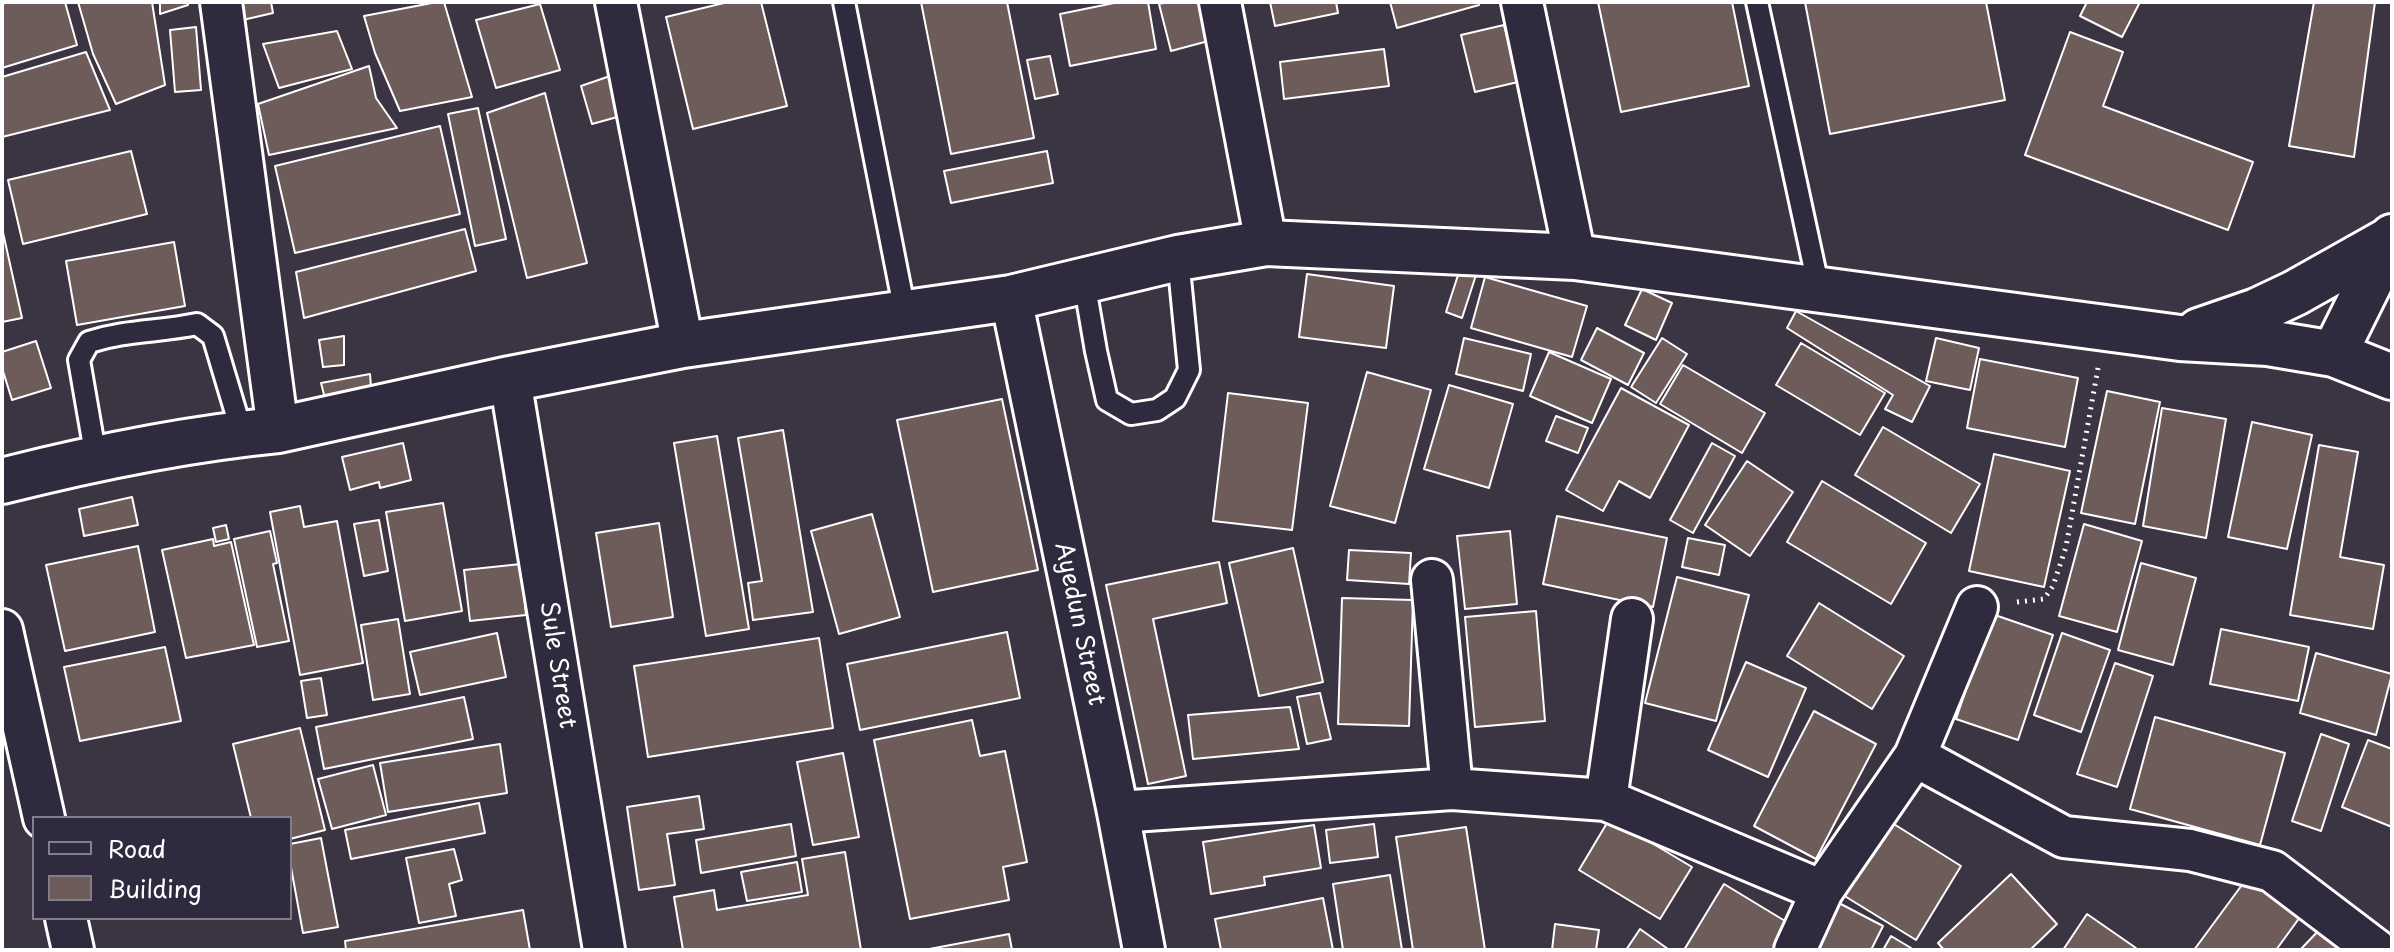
<!DOCTYPE html>
<style>
body{margin:0}
#map{position:relative;width:2394px;height:952px;overflow:hidden;background:#3b3443;font-family:"Playpen Sans",sans-serif}
canvas{display:block}
.frame{position:absolute;inset:0;border:4px solid #fff;pointer-events:none}
.legend{position:absolute;left:32px;top:816px;width:260px;height:104px;box-sizing:border-box;background:#2f2a3d;border:2px solid #827f8b;margin:0;padding:10px 14px;list-style:none;font-size:24px;color:#fff}
.legend li{display:flex;align-items:center;gap:16px;height:40px}
.legend b{width:40px;border:2px solid #827f8b}
</style>
<div id="map">
<canvas width="2394" height="952"></canvas>
<div class="frame"></div>
<ul class="legend">
<li><b style="height:10px;background:#2f2a3d"></b>Road</li>
<li><b style="height:22px;background:#6d5c5a"></b>Building</li>
</ul>
</div>
<script>
const context = document.querySelector('canvas').getContext('2d');
context.lineJoin = 'round';
function paint(path, color) { context.fillStyle = color; context.fill(path, 'evenodd'); }
function stroke(path, color, width, dash) { context.strokeStyle = color; context.lineWidth = width; context.lineCap = dash ? 'butt' : 'round'; context.setLineDash(dash || []); context.stroke(path); }
function label(font, color, halo, rows, align = 'center') {
  context.font = font + ' "Playpen Sans",sans-serif'; context.lineWidth = 6; context.setLineDash([]); context.textBaseline = 'middle'; context.strokeStyle = halo; context.fillStyle = color; for (const [text, x, y, turn = 0] of rows) {
    context.save(); context.translate(x, y); context.rotate((+turn || 0) * Math.PI / 180); context.textAlign = isNaN(turn) ? turn : align; if (halo) context.strokeText(text, 0, 0); context.fillText(text, 0, 0); context.restore();
  }
}
const building = new Path2D(`
 M9,2H65L77,45L2,68V4Z
 M78,2H152L165,85L116,104L93,54Z
 M160,2H188V5L160,14Z
 M228,2H271L273,13L234,22Z
 M437,2H444L472,97L400,111L375,53L364,16Z
 M728,2H761L787,106L693,129L666,17Z
 M921,2H1007L1034,138L951,154Z
 M1119,2H1148L1156,49L1070,66L1060,14Z
 M1167,2H1202L1212,40L1171,51L1159,4Z
 M1270,2H1336L1338,13L1275,26Z
 M1390,2H1478L1479,5L1397,28Z
 M1598,2H1732L1749,86L1621,112Z
 M1805,2H1986L2005,100L1830,134Z
 M2087,2H2140L2122,37L2080,16Z
 M2314,2H2375L2354,157L2289,146Z
 M540,4L560,70L496,88L476,20Z
 M1504,25L1518,82L1475,92L1461,35Z
 M196,27L201,90L175,92L170,30Z
 M337,31L352,69L279,88L263,44Z
 M2070,32L2123,52L2103,106L2253,162L2228,230L2025,155Z
 M1384,49L1389,86L1284,99L1280,62Z
 M86,52L110,110L2,137V77Z
 M1050,56L1058,94L1035,99L1027,60Z
 M369,66L376,98L397,128L269,155L258,104Z
 M610,76L621,116L592,124L581,86Z
 M545,93L587,263L527,278L487,113Z
 M478,108L506,239L475,246L448,114Z
 M440,126L460,214L295,253L275,166Z
 M131,151L147,214L23,244L8,180Z
 M1047,151L1053,183L951,203L944,171Z
 M2,228L22,318L2,322Z
 M465,229L476,271L304,318L296,272Z
 M174,242L185,306L77,325L66,261Z
 M1461,266L1477,272L1462,318L1446,312Z
 M1307,274L1394,286L1386,348L1299,337Z
 M1485,277L1587,306L1572,357L1471,328Z
 M1642,289L1672,303L1656,340L1625,325Z
 M1796,311L1930,386L1912,422L1885,409L1893,395L1787,328Z
 M1597,328L1644,353L1628,385L1581,360Z
 M344,336V365L323,367L319,340Z
 M1464,338L1531,354L1523,391L1456,374Z
 M1662,338L1687,354L1656,403L1631,387Z
 M1936,338L1979,348L1970,390L1926,381Z
 M36,341L51,388L12,400L2,368V352Z
 M1801,343L1885,393L1860,435L1776,385Z
 M1549,352L1611,379L1592,423L1530,396Z
 M1980,359L2078,378L2065,447L1967,428Z
 M1683,365L1765,413L1742,453L1660,404Z
 M1367,372L1431,390L1395,523L1330,506Z
 M370,374L372,400L328,410L321,383Z
 M1449,385L1513,404L1489,488L1424,469Z
 M1621,388L1689,425L1650,498L1619,481L1603,511L1566,490Z
 M2107,391L2160,402L2135,524L2081,513Z
 M1228,393L1308,403L1292,530L1213,521Z
 M1002,399L1038,570L933,592L897,420Z
 M2162,408L2226,419L2206,538L2143,526Z
 M1556,416L1588,428L1578,453L1546,441Z
 M2252,422L2312,435L2287,549L2228,537Z
 M1883,427L1980,484L1951,533L1855,475Z
 M783,430L813,612L753,620L748,583L762,581L738,438Z
 M717,436L749,629L706,636L674,443Z
 M403,443L411,480L380,488L379,482L350,490L342,457Z
 M1712,443L1735,456L1693,533L1670,520Z
 M2319,445L2358,452L2340,557L2384,565L2373,629L2290,615Z
 M1994,454L2070,471L2044,587L1969,571Z
 M1747,461L1793,492L1750,556L1705,525Z
 M1822,481L1926,543L1891,604L1787,542Z
 M132,497L138,525L84,536L79,509Z
 M443,503L462,611L405,621L386,512Z
 M300,506L304,527L337,521L363,663L300,675L270,512Z
 M872,514L900,617L839,634L811,531Z
 M1557,516L1667,538L1653,607L1543,584Z
 M379,520L388,571L364,576L354,524Z
 M659,523L673,617L611,627L596,533Z
 M2084,524L2142,541L2117,632L2059,616Z
 M226,525L229,539L216,542L213,528Z
 M270,531L277,563L273,564L289,641L257,647L234,539Z
 M1510,531L1517,604L1465,609L1457,536Z
 M1688,538L1725,545L1719,575L1682,567Z
 M213,539L214,546L231,542L254,645L186,658L162,550Z
 M138,546L155,632L65,651L46,565Z
 M1293,548L1323,682L1259,696L1229,563Z
 M1349,550L1411,553L1409,584L1347,580Z
 M1219,562L1227,603L1153,619L1186,776L1148,784L1106,585Z
 M2141,563L2196,578L2173,665L2118,650Z
 M521,564L526,615L470,621L464,570Z
 M1677,577L1749,595L1716,721L1645,703Z
 M1342,598L1413,600L1409,726L1338,724Z
 M1819,603L1904,656L1872,709L1787,656Z
 M1536,611L1545,721L1475,727L1465,617Z
 M1992,614L2053,635L2018,740L1956,719Z
 M398,619L410,694L373,700L361,625Z
 M2221,629L2309,647L2298,701L2210,684Z
 M1007,632L1020,698L860,730L847,664Z
 M497,633L506,677L420,695L410,652Z
 M2062,633L2110,650L2081,732L2034,715Z
 M819,638L833,728L648,757L634,666Z
 M165,647L181,721L80,741L64,667Z
 M2316,653L2392,674L2376,735L2300,713Z
 M1746,662L1806,688L1768,777L1708,750Z
 M2115,663L2153,676L2117,787L2077,774Z
 M321,678L327,715L307,718L301,681Z
 M1320,693L1331,739L1307,744L1297,697Z
 M464,697L473,739L324,769L316,727Z
 M1290,707L1299,749L1193,759L1188,715Z
 M1814,711L1876,744L1816,859L1754,826Z
 M2155,717L2285,753L2260,845L2130,809Z
 M972,720L980,756L1005,751L1027,862L1003,867L1009,900L910,919L874,740Z
 M300,728L325,830L290,839V818H251L233,744Z
 M2321,734L2349,744L2321,831L2292,821Z
 M2368,740L2392,749V827L2342,807Z
 M500,744L507,793L388,812L380,763Z
 M843,753L859,837L813,845L797,762Z
 M373,765L386,815L332,829L318,779Z
 M699,796L704,829L667,834L675,885L639,890L627,807Z
 M479,803L485,833L351,859L345,830Z
 M1610,818L1692,867L1660,919L1579,870Z
 M1889,821L1961,866L1916,940L1843,895Z
 M791,824L796,856L701,873L696,840Z
 M1374,824L1378,857L1330,863L1326,830Z
 M1314,825L1321,868L1264,877L1265,885L1211,894L1203,842Z
 M1466,827L1485,950H1413L1396,837Z
 M321,838L338,927L303,933L290,862V844Z
 M454,849L462,880L449,884L456,916L419,923L406,858Z
 M845,852L861,950H683L674,897L714,890L717,910L808,895L802,859Z
 M797,862L802,892L747,901L741,872Z
 M2011,874L2057,924L2030,950H1944L1938,943Z
 M2250,874L2303,913L2276,950H2194Z
 M1390,875L1402,950H1343L1333,884Z
 M1724,884L1790,924L1774,950H1684Z
 M1323,898L1333,950H1221L1215,919Z
 M1837,902L1883,926L1871,950H1812Z
 M523,910L530,950H346L345,941Z
 M2087,914L2136,948L2134,950H2063Z
 M1555,924L1599,930L1596,950H1552Z
 M2322,927L2346,950H2300Z
 M1640,929L1668,949L1666,950H1626Z
 M1009,934L1012,950H924Z
 M1891,936L1911,948L1910,950H1883Z`);
const path = new Path2D(`
 M2017,602L2044,599L2053,586L2066,547L2098,368`);
const service = new Path2D(`
 M844,2L905,312
 M1757,2L1819,289
 M1084,281L1096,351L1107,400L1131,414L1157,410L1175,398L1189,370L1178,258
 M96,458L79,360L89,342C127,330 159,332 197,324L213,336L242,433`);
const minor = new Path2D(`
 M221,2L278,430
 M616,2L683,345
 M1220,2L1266,243
 M1522,2L1575,257
 M1011,298L1118,812L1144,950
 M510,379L604,950
 M1432,580L1452,789
 M2,630L44,818
 M1915,756L2064,837L2190,850L2272,871L2376,950
 M1606,800L1632,619
 M1118,812L1452,789L1606,800L1822,891
 M66,918L73,950
 M1795,950L1822,891L1915,756L1977,607`);
const secondary = new Path2D(`
 M2199,331L2257,311L2295,293L2391,239
 M2334,354L2392,237
 M2,481C93,458 184,439 278,430L510,379L683,345L1011,298L1178,258L1266,243L1575,257L2180,338L2268,343L2334,354L2392,377`);
const streetNames = [
 ["Ayedun Street",1079,624,78],
 ["Sule Street",557,665,81]
];
paint(building, '#6d5c5a');
stroke(building, '#fff', 2);
stroke(service, '#fff', 26);
stroke(minor, '#fff', 46);
stroke(secondary, '#fff', 50);
stroke(path, '#fff', 5, [2, 6]);
stroke(service, '#2f2a3d', 20);
stroke(minor, '#2f2a3d', 40);
stroke(secondary, '#2f2a3d', 44);
label('24px', '#fff', '#2f2a3d', streetNames);
</script>
